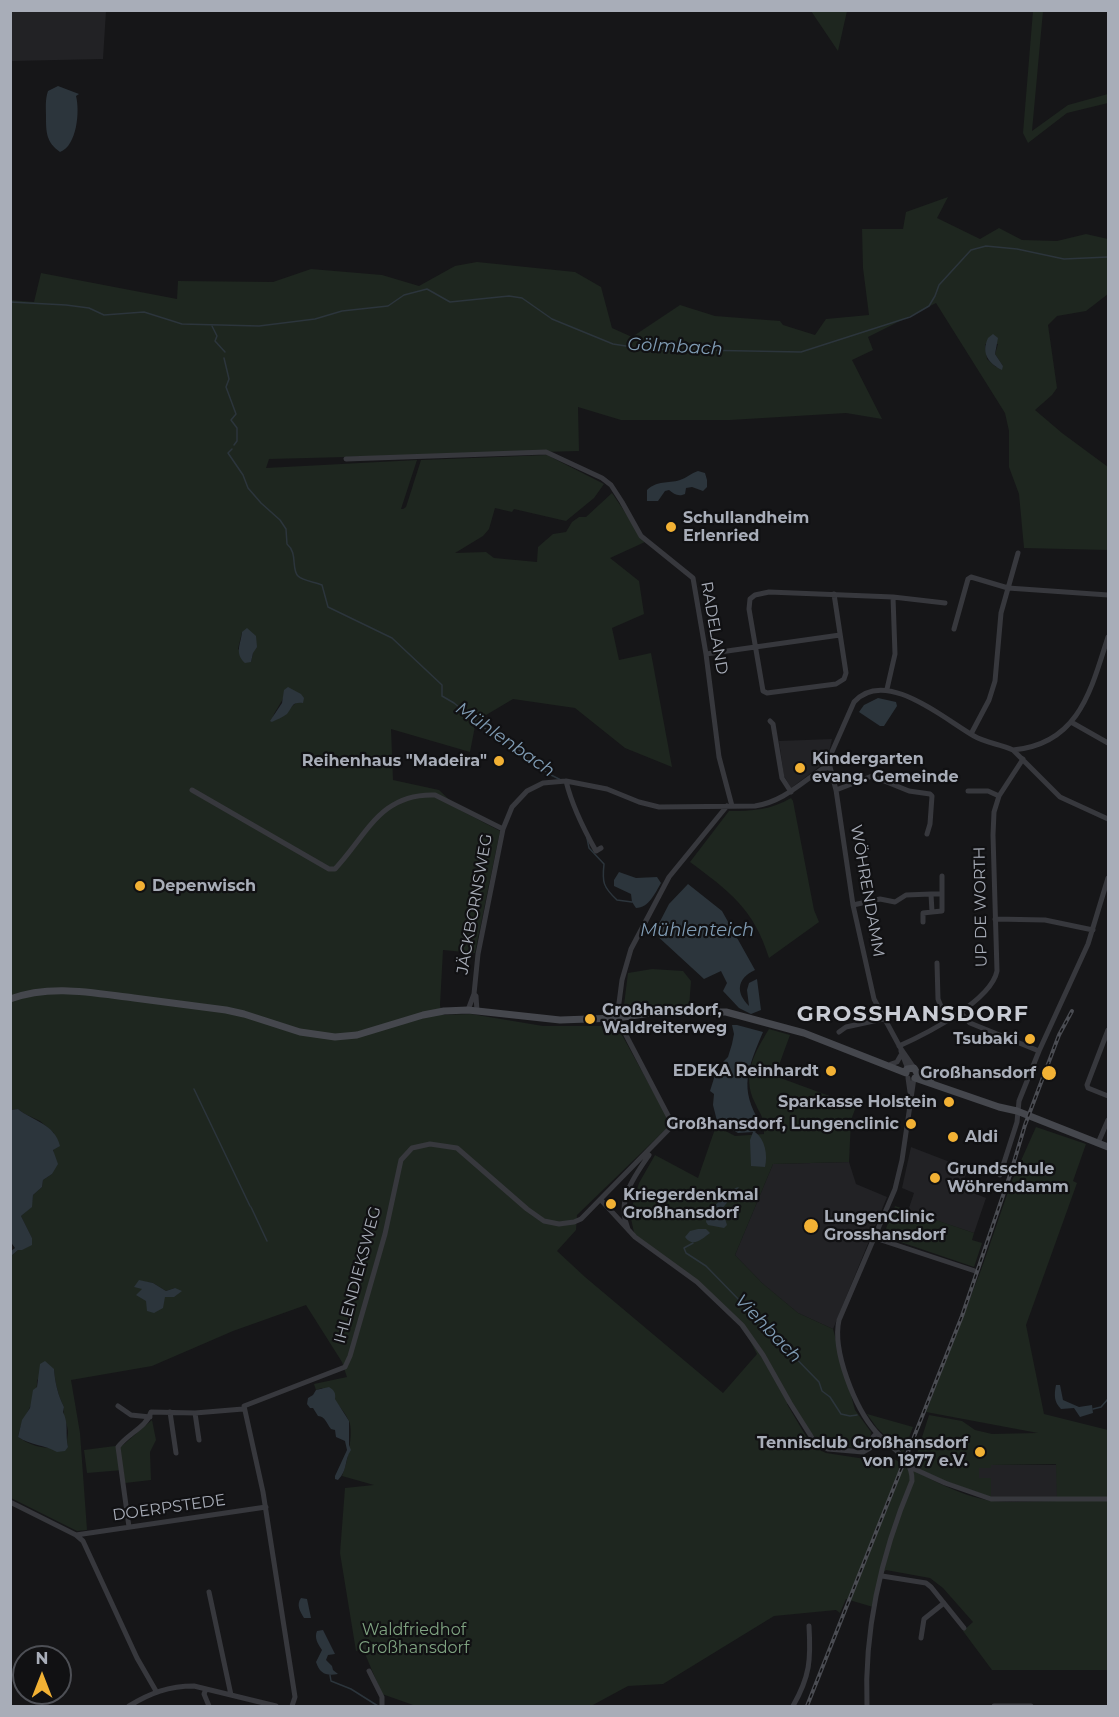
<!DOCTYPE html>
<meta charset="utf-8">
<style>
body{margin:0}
#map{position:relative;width:1119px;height:1717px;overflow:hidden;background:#161618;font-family:Montserrat,sans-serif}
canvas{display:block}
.frame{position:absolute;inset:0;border:12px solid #a8adb8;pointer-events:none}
.north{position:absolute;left:12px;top:1645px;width:60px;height:60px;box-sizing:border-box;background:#111113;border:2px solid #4d4f55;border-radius:50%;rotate:0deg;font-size:16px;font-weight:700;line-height:24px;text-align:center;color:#a8adb8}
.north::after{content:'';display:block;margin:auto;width:21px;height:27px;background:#f2b134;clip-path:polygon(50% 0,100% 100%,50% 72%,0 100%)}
</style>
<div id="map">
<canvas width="1119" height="1717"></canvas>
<div class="frame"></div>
<div class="north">N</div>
</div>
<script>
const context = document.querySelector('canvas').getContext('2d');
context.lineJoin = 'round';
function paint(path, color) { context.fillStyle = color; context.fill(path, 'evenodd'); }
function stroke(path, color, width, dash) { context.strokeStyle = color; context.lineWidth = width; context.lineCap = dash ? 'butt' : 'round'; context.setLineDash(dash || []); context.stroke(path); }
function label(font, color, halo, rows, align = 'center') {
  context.font = font + ' Montserrat,sans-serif'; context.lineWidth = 4.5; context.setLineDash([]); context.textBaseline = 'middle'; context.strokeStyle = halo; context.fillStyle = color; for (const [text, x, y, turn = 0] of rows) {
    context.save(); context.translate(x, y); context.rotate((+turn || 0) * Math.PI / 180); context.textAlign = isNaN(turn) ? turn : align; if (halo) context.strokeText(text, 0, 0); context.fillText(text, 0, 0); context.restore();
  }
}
const built = new Path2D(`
 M10,11H106L103,59L11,61Z
 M832,739L827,761L791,788L784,776L779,741Z
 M911,1147L968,1169L961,1188L986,1198L974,1233L908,1211L914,1193L902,1188Z
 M849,1162L856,1184L887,1197L833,1329L798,1313L762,1283L735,1255L773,1164Z
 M991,1465H1057V1497H991V1478H979V1468H991Z`);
const green = new Path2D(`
 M811,11H847L838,51Z
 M1033,11H1043L1032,131L1068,105L1108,94V103L1067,113L1028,143L1023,133Z
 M948,197L937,218L980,239L999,228L1022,240L1057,241L1086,234L1108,239V294L1086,311L1057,316L1048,325L1057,388L1052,395L1035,410L1062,433L1108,467V550L1024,548L1019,494L1009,467V431L1005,413L936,303L868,337L873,350L852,360L882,419L846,413L730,420H621L578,407L579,451L269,459L266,468L417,460L401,509H403L406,507L421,460L547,455L604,484L594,498L566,521L514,509L512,512L495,508L489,529L483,536L455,553L486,552L494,558L537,562L538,547L553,534L566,532L572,522L579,517H586L612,493L645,542L610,558L639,581L644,614L612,628L619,660L651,653L672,767L625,748L575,708L513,699L476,721L470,752L391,729L393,780L439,790L460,810L500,831L475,953L443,950L440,1005L442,1015L471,1014L543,1026H617L671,1124L577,1215L576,1230L557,1251L585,1277L723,1393L757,1354L742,1325L697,1282L635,1237L630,1214L639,1183L655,1155L698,1178L716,1126L735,1136L764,1134C764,1116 762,1118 755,1103C741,1075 755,1052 769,1029L790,1035L775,1076L835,1098L854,1096L857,1104L851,1120L849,1162L773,1164L735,1255L762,1283L798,1313L833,1329L855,1410L871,1432L869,1446C860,1449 854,1448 845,1447C810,1444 809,1430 792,1403L787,1404L807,1438L815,1448L826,1453L872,1460L891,1457C919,1474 959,1496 992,1501C1013,1503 1036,1501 1057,1501L1056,1464L991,1465V1468H979V1478H991V1497L945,1481L913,1466L929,1415L962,1421L975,1430L992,1434L1038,1433L926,1412L981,1270L1011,1183L1036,1127L1086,1144L1073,1181L1077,1183L1026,1325L1044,1414L1108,1430V1670H992L963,1631L973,1622L943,1588L930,1578L886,1570L881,1574L873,1607L846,1599L840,1613L836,1610L774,1616L663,1684L628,1686L591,1706H416L382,1694L363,1649L356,1651L340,1553L345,1488L374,1485L342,1476C347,1465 354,1432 349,1421C343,1408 332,1398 322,1388L316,1390L314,1384L347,1377L342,1362L306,1305L233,1331L152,1366L71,1380L80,1433L87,1530L77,1531L11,1498V1256L32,1238L21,1216L31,1207L33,1195L42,1187L43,1180L52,1174C54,1160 53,1147 54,1133L40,1121L25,1114L18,1109L11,1110L10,300L34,302L41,273L177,299L178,281L273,282L311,269L382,275L419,286L455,266L477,262L575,272L601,287L612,328L632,337L680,305L715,316L780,321L783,325L815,335L826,319L869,315L863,268L862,229H903L906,212ZM985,344H998L995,354L1003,366L996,367L987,359ZM242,632L253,653L251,662L238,649ZM284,697L296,703L272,722L274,714ZM139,1281L153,1283L166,1291L175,1288L165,1297L142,1289ZM54,1369C55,1383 58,1395 64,1407C62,1416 67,1422 68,1431C68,1437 66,1441 68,1447C49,1450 34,1448 18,1437C21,1417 38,1401 37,1380Z
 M791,798L793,801L814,910L819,922L769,958C754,909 729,891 690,862L729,811C752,811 771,810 791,798Z
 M652,969L683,971L691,981L689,1008L656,1009L623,1013L628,973Z
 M895,1206L974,1233L972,1240L982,1243L974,1267L883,1236Z
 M867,1414L913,1427L903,1453L877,1428Z
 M152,1420L156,1440L150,1452L151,1480L125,1483L123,1470L87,1473L84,1450L123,1445Z`);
const water = new Path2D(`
 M58,86L79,94L76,96C80,111 77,146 60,152C46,142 46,132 46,116C46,107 45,100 48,91Z
 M993,334L998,338L995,354L1003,366L1002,370C988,363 981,353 988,338Z
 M698,471L705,473L707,480V487L703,491L692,487L686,488L685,494C678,497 674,494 669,490L665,491L658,501H647V490C658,480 667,484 680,480C687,478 691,473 698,471Z
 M247,628L256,636L257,647L253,653L251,662L245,663C234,653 241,644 242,632Z
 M288,687L301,694L304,698L303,703C291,702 293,707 287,714C283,717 276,720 272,722L270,721L282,703L284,690Z
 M878,698L896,702L897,706L884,726H880L859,712L864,705Z
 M619,872L636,878L657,877L661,883C655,893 649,908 636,908L632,902L631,894L614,886V880Z
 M688,884L722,911L755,970C736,979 736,993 749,1006L747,990L749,983L757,979L761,1010L751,1014L739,1008L723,991L727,983L721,971L704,979L654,933L669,904Z
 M732,1025H737L763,1032C748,1068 738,1088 761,1124L760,1128L755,1132C765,1139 768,1155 765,1167L751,1166L750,1140L753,1132L738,1133L717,1121L713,1105L714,1094L710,1091L715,1075L721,1076L722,1063L728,1057L732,1044L734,1034Z
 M18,1109C33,1121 55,1124 60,1146L53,1150L58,1164L52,1174L43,1180L42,1187L33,1195L32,1207L21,1216L32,1238V1245L22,1250H18L11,1256V1251L15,1248L10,1241L11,1110Z
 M739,1187L722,1209L727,1225L724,1228L708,1225L706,1222C708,1211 728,1189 739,1187Z
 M698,1229H706L710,1233C702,1239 693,1248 685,1237L690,1231Z
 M139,1280L153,1283L166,1291L175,1288L182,1291L174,1297H165L163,1308L154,1313L147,1311L146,1301L136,1295L142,1289L134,1287Z
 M45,1361L54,1369C55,1383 58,1395 64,1407L63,1412C69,1423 65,1435 68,1447L65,1451L57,1452C45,1445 30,1445 18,1437L22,1420L30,1408L33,1390L37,1387L40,1364Z
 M1056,1385H1060L1063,1400L1079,1407L1092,1405L1093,1413L1080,1417L1074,1408L1061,1409C1054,1402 1054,1395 1056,1385Z
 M329,1387C334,1390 336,1393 335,1399L349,1421V1445L351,1450C344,1460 348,1470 338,1480L335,1479V1476L347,1450L345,1441L336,1437L335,1430L331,1429C326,1423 326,1417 318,1416L313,1408H310L307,1404L308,1398L313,1395L316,1390Z
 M301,1598L307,1599L311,1618H304C300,1611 296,1605 301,1598Z
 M323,1630L335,1654L328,1655L326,1660L332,1666L333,1670L338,1674C326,1676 320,1674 316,1662L322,1650C318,1644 314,1638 317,1631Z`);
const stream = new Path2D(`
 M10,302L66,305L89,308L104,315L144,312L182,324L259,326L315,319L342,311L388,306L404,295L427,289L450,302L509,296L522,298L552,319L613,344L645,349L801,352L910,317L929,306L935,296L939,285L971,250L986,246L1017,249L1064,259L1108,257
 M212,326L217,336L215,341L225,352
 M224,358L229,379L226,387L236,414L231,420L237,428V441L234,445
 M232,449L228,453L243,475L248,488L261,503L280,520L286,529L287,544C298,553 291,569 298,576C303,581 315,582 322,585L328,607L392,638L442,685V696L454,703L484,728L514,745L530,761L549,774L561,780
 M587,838L589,848L604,864C602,882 603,887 617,900L632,902
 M194,1089L250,1206
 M251,1207L267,1241
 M693,1243L684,1248L686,1253L706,1266L819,1382L822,1391L830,1397L841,1414L850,1416L857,1415
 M1093,1409L1101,1407L1108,1399
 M330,1675L331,1681L351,1689L378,1706`);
const street = new Path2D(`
 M346,459L546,452L602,478L611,485L622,502L641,536L693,578L706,654L719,757L732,806
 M834,594L846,673L844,679L836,684L767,693L763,691L749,609L750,599L755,595L769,592L893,597L945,603
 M954,629L968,579L971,577L1008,588L1108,595
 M706,654L840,635
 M887,689L895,654L893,597
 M770,721L773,724L782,778L791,792
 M1071,722L1108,743
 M971,734L989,700L995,681L1001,613L1018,553
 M1013,750C1079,744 1091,690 1108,637
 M566,781C572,806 583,828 596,851L601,848
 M192,790L329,869H335C367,835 380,793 435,795L503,829
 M836,790L872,776L909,791L930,794L932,796L930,824L927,834
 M968,791H988L999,796
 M931,894H942V876
 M853,905L880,899L895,902L906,895L931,894L932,912L942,911V894
 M995,919L1045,920L1093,930
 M923,922V913L932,912
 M937,963L938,999L946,1019
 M474,994L476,996L477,1011
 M468,1010L474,994L478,954L503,829L512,807L527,791L543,783L566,781L607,789L639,802L659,807L755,806C782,802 800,784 822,769L830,767
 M960,1012L970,1023L1039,1051
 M1108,1030L1087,1085L1088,1088L1108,1096
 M839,1032L846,1027L883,1019
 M899,1046C926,1034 991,1001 997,971L993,835L994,812L999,796L1023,759
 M901,1051L908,1069
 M891,1064L897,1062L901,1055
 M914,1068L901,1049L874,999L853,905L836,790L830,767L831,754L854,702C885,667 944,719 974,736C986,743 1000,744 1013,750L1060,797L1108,819
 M908,1078L910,1092
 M1098,1143L1108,1120
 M1000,1175L1017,1122L1019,1101L1039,1051L1088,944L1108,878
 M601,1200L635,1237L697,1282L742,1325L763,1355L790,1403L814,1441L828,1449L863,1452L870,1448L873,1437L877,1433
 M628,1229C616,1201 633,1178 649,1155
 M875,1238L975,1271
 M118,1406L131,1415L150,1417
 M170,1412L176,1453
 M195,1413L199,1440
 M910,1467L945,1483L991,1499H1108
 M10,1502L76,1535L83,1541L137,1658L156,1691
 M129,1527L118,1447C127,1434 147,1427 151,1412L195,1413L243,1409
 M76,1535L266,1507
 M882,1576L926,1583L931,1587L964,1628
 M209,1592L231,1695
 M921,1638L924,1619L944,1603
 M369,1671L382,1697V1706
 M206,1689L204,1694L209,1706
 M129,1706C150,1693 169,1686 194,1686L276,1706
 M292,1706L295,1697L263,1492L244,1406L345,1367L350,1356L385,1234L401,1160L412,1148L430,1144L457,1148L527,1209L544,1221L559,1224L574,1222L581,1219L673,1125L617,1018L622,980L631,949L669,877L727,806
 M793,1706C810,1676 811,1660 809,1626
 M867,1706C864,1630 882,1552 912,1481C913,1457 890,1448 876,1432C855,1408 832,1351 839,1320L895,1189L902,1160L914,1078
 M994,1706H1031`);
const secondary = new Path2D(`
 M10,999C51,984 93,993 134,998C165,1002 196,1006 226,1010L244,1014L300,1032L335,1037L357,1035L423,1015L444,1011L468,1010L560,1020L617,1018L657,1012H726L804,1033L906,1073
 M907,1069L914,1068L917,1073L931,1079
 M915,1078L999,1107L1017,1111L1108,1147`);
const rail = new Path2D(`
 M807,1706L962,1316L1011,1172L1025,1125L1059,1035L1072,1011`);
const markers = [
 [671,527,6,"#f2b134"],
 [499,761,6,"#f2b134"],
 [800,768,6,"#f2b134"],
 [140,886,6,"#f2b134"],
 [590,1019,6,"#f2b134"],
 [1030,1039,6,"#f2b134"],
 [831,1071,6,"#f2b134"],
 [1049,1073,8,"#f2b134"],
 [949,1102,6,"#f2b134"],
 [911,1124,6,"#f2b134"],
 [953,1137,6,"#f2b134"],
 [935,1178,6,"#f2b134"],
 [611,1204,6,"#f2b134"],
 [811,1226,8,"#f2b134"],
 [980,1452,6,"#f2b134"]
];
const poiNames = [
 ["Schullandheim",683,518],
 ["Erlenried",683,536],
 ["Kindergarten",812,759],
 ["evang. Gemeinde",812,777],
 ["Reihenhaus \"Madeira\"",487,761,"right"],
 ["Depenwisch",152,886],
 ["Großhansdorf,",602,1010],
 ["Waldreiterweg",602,1028],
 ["Tsubaki",1018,1039,"right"],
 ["EDEKA Reinhardt",819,1071,"right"],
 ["Großhansdorf",1036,1073,"right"],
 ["Sparkasse Holstein",937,1102,"right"],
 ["Großhansdorf, Lungenclinic",899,1124,"right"],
 ["Aldi",965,1137],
 ["Grundschule",947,1169],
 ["Wöhrendamm",947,1187],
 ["Kriegerdenkmal",623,1195],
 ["Großhansdorf",623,1213],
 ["LungenClinic",824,1217],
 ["Grosshansdorf",824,1235],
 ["Tennisclub Großhansdorf",968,1443,"right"],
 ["von 1977 e.V.",968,1461,"right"]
];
const streetNames = [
 ["RADELAND",714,628,80],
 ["WÖHRENDAMM",867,891,80],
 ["JÄCKBORNSWEG",475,904,-80],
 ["UP DE WORTH",981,907,-91],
 ["IHLENDIEKSWEG",358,1275,-75],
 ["DOERPSTEDE",169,1508,-8]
];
const parkNames = [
 ["Waldfriedhof",414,1630],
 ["Großhansdorf",414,1648]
];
const waterNames = [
 ["Gölmbach",675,347,3],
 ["Mühlenbach",505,740,35],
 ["Mühlenteich",697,931],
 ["Viehbach",768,1329,46]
];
const districtNames = [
 ["GROSSHANSDORF",913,1015]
];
paint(built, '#222225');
paint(green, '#1e261f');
paint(water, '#2c353c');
stroke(stream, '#2c353c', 1.5);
stroke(street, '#37383d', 5);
stroke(secondary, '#45474d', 7);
stroke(rail, '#4a4c52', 4);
stroke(rail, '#111113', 1.5, [4.5]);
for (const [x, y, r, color] of markers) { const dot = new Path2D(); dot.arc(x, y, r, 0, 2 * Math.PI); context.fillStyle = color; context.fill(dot); stroke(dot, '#111113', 2); }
label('bold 16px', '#a8adb8', '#111113', poiNames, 'left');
label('16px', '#a8adb8', '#111113', streetNames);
label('16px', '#7fa381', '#111113', parkNames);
label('italic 18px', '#7f9bb3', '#111113', waterNames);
context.letterSpacing = '1.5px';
label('bold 22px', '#c9ccd4', '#111113', districtNames);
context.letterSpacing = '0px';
</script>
